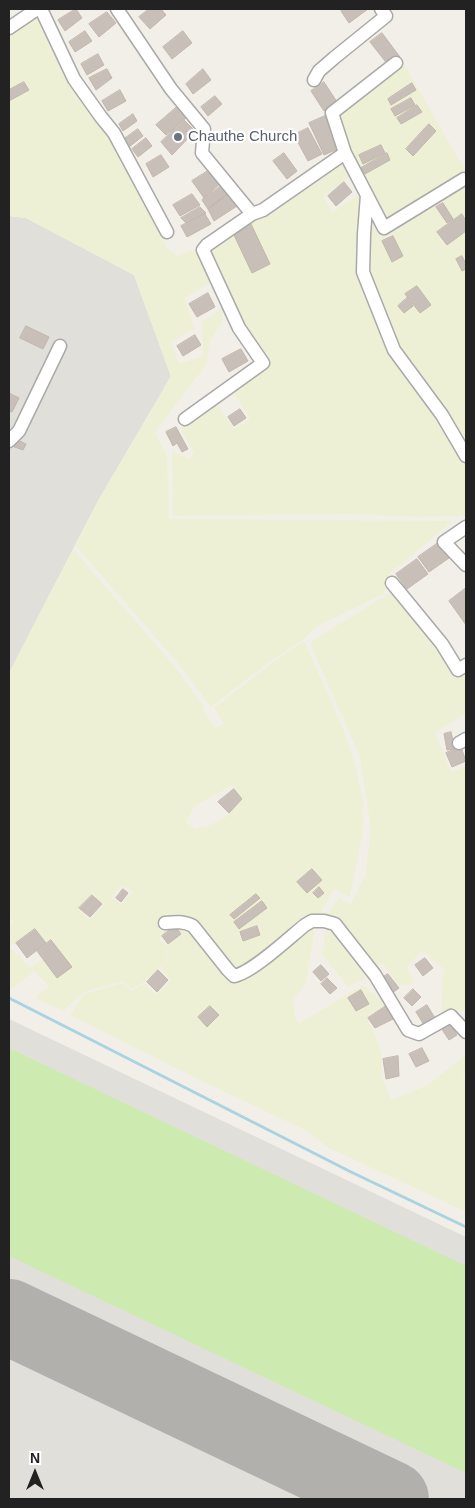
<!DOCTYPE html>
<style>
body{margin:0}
#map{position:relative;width:475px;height:1508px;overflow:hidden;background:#f2efe9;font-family:Helvetica,sans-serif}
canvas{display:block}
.frame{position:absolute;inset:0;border:10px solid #222;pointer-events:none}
.north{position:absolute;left:10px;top:1448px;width:50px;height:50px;-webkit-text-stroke:4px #fff;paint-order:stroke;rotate:0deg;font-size:14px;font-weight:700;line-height:20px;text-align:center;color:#222}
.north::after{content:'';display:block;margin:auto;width:18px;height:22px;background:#222;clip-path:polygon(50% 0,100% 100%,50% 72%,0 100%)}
</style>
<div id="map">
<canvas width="475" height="1508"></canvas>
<div class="frame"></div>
<div class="north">N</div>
</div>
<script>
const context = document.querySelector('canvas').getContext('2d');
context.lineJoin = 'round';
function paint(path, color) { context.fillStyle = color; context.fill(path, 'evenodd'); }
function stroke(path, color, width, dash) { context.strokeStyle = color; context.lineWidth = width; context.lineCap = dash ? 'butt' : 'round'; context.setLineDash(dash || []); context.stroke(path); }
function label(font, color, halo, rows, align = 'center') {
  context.font = font + ' Helvetica,sans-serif'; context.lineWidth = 4.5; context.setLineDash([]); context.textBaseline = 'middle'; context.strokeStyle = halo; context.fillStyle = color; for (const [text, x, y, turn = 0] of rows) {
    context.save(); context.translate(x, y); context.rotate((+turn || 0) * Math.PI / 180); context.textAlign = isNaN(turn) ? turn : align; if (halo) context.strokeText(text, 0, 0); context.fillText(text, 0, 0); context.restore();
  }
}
const airport = new Path2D(`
 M9,216L26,218L134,275L171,376L99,499L9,673Z
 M9,1019L466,1237V1499H9Z`);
const farmland = new Path2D(`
 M39,15L123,153L167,248L177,256L196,249L213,281L185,298L195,329L171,342L179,364L203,356L202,322L223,307L222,322L210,341L206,365L155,432L167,456L169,519L453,521L390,573L384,594L317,626L304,639L269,662L211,707L178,663L75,545L99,499L171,377L134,275L26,218L9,216V34Z
 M403,62L465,170L389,221L351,152L337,113Z
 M343,164L349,177L323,197L333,212L361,193L386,237L466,182V516L416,517L350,514L173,516L172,451L190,459L194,452L180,428L216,403L234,429L250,419L232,390L271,367L239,320L209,253L218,242L257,216L292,199Z
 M73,549L175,667L204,707L203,710L215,728L224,724L214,708L271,664L304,641L343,728L356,768L363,802V831L350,897L334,889L316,921L306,984L293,999L295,1017L298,1024L363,985L386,1004L366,1018L373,1029L381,1053L382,1077L391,1100L428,1085L466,1054V1074L462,1077L466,1082V1212L329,1148L305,1130L187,1074L70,1015L84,994L123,983L131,991L145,983L156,995L171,981L160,968L168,960V949L167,960L144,982L132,989L123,981L83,992L63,1011L35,998L49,986L32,969L33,972L12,989L9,988V925L13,923L9,913V673ZM233,785L242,799L226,817L208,826L195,829L186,822L195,806ZM122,886L134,892L121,904L134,914L111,897ZM92,893L104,905L89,920L78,908ZM257,925L261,935L243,941L238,932ZM175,926L181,934L167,946L158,939ZM35,929L45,943L39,948L45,956L30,968L9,946L16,943ZM210,1006L219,1016L207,1027L198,1017Z
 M393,591L457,678L466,672V716L463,715L435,733L451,772L466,766V1011H441L443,968L422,951L407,967L415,983L399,986L382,962L365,978L348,987L322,954L328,914L339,898L351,904L365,876L371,830L360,756L310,644L315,639Z`);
const grass = new Path2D(`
 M9,1048L466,1266V1473L9,1256Z`);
const stream = new Path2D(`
 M9,998L349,1171L466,1227`);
const runway = new Path2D(`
 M9,1317L391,1499`);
const building = new Path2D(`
 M76,9L82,18L65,31L58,20Z
 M149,9H161L166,15L150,29L139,17Z
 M344,9H368L349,23L341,11Z
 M107,12L116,23L99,37L89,24Z
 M85,31L92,41L75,52L69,42Z
 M183,31L192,43L172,59L163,47Z
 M382,33L400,57L389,66L370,42Z
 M98,54L104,65L87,75L81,64Z
 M107,69L112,78L96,90L89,78Z
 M203,69L211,80L193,94L186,84Z
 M24,82L29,90L9,101V90Z
 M324,82L337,102L324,111L311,91Z
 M412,83L416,90L391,105L388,99Z
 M120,90L126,101L108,111L102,101Z
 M215,96L222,104L208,116L201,107Z
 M411,98L415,105L395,116L391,109Z
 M417,105L422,112L401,124L397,118Z
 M178,106L187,117L166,135L156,125Z
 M133,114L137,121L123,131L119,124Z
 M325,116L340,148L324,155L309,123Z
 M184,120L195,131L172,155L161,142Z
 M429,124L436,131L413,156L406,149Z
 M308,128L322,154L308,161L294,135Z
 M138,129L143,136L129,147L124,139Z
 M146,138L152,146L138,157L132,149Z
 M381,145L385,153L363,164L359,155Z
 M284,153L297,171L287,179L273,161Z
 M387,153L390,160L365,174L361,168Z
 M161,155L169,167L153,177L146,164Z
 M211,169L222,182L204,198L192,181Z
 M344,182L352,192L336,206L328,196Z
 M221,186L228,194L208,209L202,200Z
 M192,194L200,205L180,216L173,205Z
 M228,194L237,206L214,221L208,209Z
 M443,203L453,219L447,223L436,207Z
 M200,207L206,213L186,223L181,218Z
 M205,214L211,224L187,237L181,226Z
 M462,214L466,221V231L447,245L437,232Z
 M251,224L270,264L252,273L233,233Z
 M393,236L403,256L392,262L382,241Z
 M462,256L466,264V269L462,271L456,259Z
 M417,286L431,305L420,313L405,294Z
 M208,293L215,307L197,317L189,304Z
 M407,298L413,306L404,313L398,306Z
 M26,326L49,337L43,349L20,338Z
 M195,335L201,345L183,356L177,346Z
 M241,349L248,361L229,372L222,359Z
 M9,393L19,398L12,412L9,411Z
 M240,409L246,418L234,426L228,417Z
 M176,427L188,449L182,452L177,443L173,446L166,432Z
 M15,439L26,444L23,450L12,446Z
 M438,543L449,558L429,572L418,557Z
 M417,559L428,574L407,589L396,574Z
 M466,588V625L449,601Z
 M451,732L455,749L447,750L444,734Z
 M461,747L466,761L452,767L446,753Z
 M234,789L242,799L229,813L218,802Z
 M312,869L322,880L307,893L297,882Z
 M319,887L324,893L318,898L313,893Z
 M123,889L128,893L121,902L116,898Z
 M256,894L260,898L234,919L230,915Z
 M92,895L102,904L90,917L79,908Z
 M262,901L267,908L239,929L234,922Z
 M175,926L181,934L168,944L162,936Z
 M257,926L260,935L243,941L240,932Z
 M35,929L46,943L27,958L16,943Z
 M51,940L72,967L57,978L37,951Z
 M425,958L433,968L423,976L415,965Z
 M321,965L329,974L321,981L313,972Z
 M158,970L168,980L157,992L147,982Z
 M388,974L399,988L391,994L380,979Z
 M327,978L337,988L330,994L321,984Z
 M413,989L421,997L412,1006L404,998Z
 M361,990L369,1004L356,1011L348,998Z
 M427,1005L435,1018L424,1025L416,1012Z
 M210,1006L219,1015L207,1027L198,1017Z
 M386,1006L393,1019L375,1028L368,1018Z
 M449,1023L457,1035L449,1040L441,1028Z
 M422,1048L429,1061L416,1067L409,1054Z
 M398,1056L399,1076L386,1079L383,1059Z`);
const street = new Path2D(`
 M41,9L74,79L101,117L114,133L167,232
 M117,9L171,89L204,129L202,153L252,214L207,245L203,250L239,328L263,363L185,419
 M9,28L37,9
 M314,80L319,71L334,58L386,16L381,9
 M345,153L384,228L464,179
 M367,195L364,234L363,272L394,350L442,415L466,456
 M252,214L263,210L345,153L332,113L396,63
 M9,441L19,431L60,346
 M466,527L444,542L466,565
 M392,583L442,644L458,670L466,665
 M459,743L466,739
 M165,923C175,922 184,921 193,926L228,970L234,976C252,973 290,937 305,925L312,921H324L335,924L375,975L408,1030L419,1034L451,1016L466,1032`);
const markers = [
 [178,137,5,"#6b7280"]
];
const worshipNames = [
 ["Chauthe Church",188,137]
];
paint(airport, '#e1dfda');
paint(farmland, '#eef0d5');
paint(grass, '#cdebb0');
stroke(stream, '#aad3df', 3);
stroke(runway, '#b1b0ac', 76);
paint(building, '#c7bfb8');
stroke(building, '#c4b6ab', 1);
stroke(street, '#a9a9a9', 15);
stroke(street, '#fff', 12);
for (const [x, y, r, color] of markers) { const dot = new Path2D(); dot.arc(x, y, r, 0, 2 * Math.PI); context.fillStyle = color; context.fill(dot); stroke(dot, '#fff', 2); }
label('15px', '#5b616d', '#fff', worshipNames, 'left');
</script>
